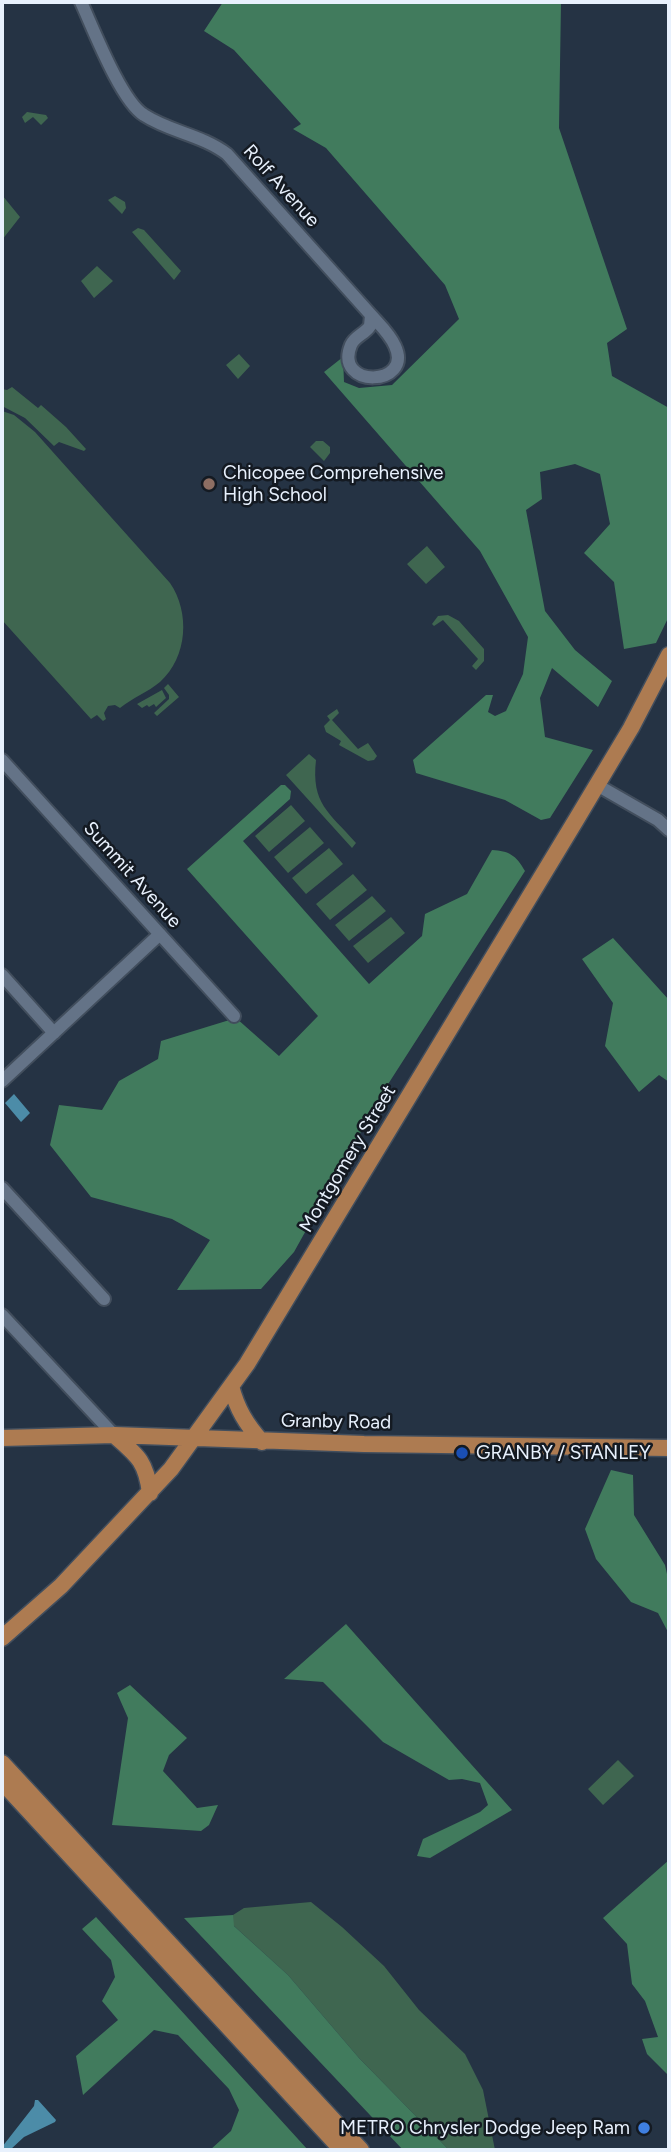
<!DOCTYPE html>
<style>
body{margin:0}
#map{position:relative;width:671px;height:2152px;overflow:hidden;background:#253344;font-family:Figtree,sans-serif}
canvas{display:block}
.frame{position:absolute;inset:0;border:4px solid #e8f1fd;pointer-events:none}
</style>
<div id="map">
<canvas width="671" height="2152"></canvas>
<div class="frame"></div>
</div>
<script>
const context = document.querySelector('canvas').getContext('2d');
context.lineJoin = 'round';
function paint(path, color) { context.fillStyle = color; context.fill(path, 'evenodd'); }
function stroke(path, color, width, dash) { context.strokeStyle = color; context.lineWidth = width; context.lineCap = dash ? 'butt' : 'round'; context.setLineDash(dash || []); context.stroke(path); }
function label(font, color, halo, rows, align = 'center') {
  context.font = font + ' Figtree,sans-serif'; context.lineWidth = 5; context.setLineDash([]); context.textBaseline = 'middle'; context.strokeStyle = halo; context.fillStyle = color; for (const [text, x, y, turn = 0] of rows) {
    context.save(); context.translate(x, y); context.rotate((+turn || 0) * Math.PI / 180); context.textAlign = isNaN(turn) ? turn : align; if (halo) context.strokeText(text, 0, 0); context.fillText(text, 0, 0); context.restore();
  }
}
const green = new Path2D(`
 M27,112L46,115L48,118L41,125L33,117L25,123L22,117Z
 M2,195L20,217L2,240Z
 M115,196L125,202L126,208L122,214L108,200Z
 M138,228L144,230L181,271L174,280L132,232Z
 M97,266L113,281L94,298L81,281Z
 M239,354L250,366L238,379L226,365Z
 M12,387L38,408L41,405L66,427L86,449L84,451L59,442L54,446L25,418L2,406V389L7,390Z
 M2,411L14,415L35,432L170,583C190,612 188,657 160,682C148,692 132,698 120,708L115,705L108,706L104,713L106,719L103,721L97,715L91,719L2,620Z
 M316,441H323L330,447V453L324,461L310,447Z
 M427,546L445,567L426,584L407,564Z
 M448,615L459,621L484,649V661L476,670L472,666L478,659L443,620L434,626L432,624L438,616Z
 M168,684L179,697L157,716L154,713L169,699V695L164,688Z
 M162,690L166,698L156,707L154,704L149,707L147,705L142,708L137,704Z
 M337,709L339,713L332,720L358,749L368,743L377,756L374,760L368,761L339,745L341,741L326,732L324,726L330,720L327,716Z
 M309,754L316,760C311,804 329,812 356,843L352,848L286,775Z
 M291,805L305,821L269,852L255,836Z
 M310,827L324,843L288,873L274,857Z
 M329,848L343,864L306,894L292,878Z
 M353,874L367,890L330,920L316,904Z
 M372,896L386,911L349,941L335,925Z
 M391,917L405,933L368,963L353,946Z
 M618,1760L634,1776L603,1805L588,1789Z
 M311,1902L342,1927L384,1966L419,2010L465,2054L483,2090L495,2150H449L359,2058L288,1975L233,1925V1915L244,1908Z`);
const forest = new Path2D(`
 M223,2H561L559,128L627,329L607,343L612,376L669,408V616L656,643L624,649L614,582L584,553L610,524L600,474L575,464L540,472L542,499L526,510L545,611L575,650L612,681L598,707L552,668L540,698L545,737L593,750L550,818L541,820L505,800L416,773L413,760L486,695H493L488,712L495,716L506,711L523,674L528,637L480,551L324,372L343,357L344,382L359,388L392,385L459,319L445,285L326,148L293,129L301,124L234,50L204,31Z
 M281,785H285L291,791L290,799L243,841L369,984L422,936L425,914L467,894L492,850C509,851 516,855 525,871L383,1092L294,1252L261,1289L177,1290L210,1240L172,1219L91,1197L50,1145L59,1105L102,1110L119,1081L158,1059L161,1041L236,1018L279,1056L318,1016L187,869Z
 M613,938L669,1000V1082L659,1075L639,1092L605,1046L613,1003L582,959Z
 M611,1470L633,1475L634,1515L665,1565L669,1583V1634L658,1613L631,1602L596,1559L585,1529Z
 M346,1624L512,1810L430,1858L417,1856L423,1839L480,1812L488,1805L480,1783L462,1779L449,1780L383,1742L323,1682L284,1679Z
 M130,1685L187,1738L169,1755L163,1771L197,1808L218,1805L209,1825L201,1831L112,1825L128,1718L117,1693Z
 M669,1860V2076L647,2054L642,2039L658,2037L645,2001L632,1984L627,1944L603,1918Z
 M233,1915L234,1926L288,1975L359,2058L449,2150H403L184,1918Z
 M96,1917L308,2150H210L231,2131L239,2110L229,2089L178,2035L154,2030L83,2095L76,2056L118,2020L102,2001L115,1977L111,1960L82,1929Z`);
const water = new Path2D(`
 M14,1094L30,1113L21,1122L5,1103Z
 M35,2100H38L56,2120L55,2122L24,2137L10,2150H2V2147L34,2106Z`);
const minor = new Path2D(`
 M81,2C93,28 121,101 144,115C170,132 202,135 227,154L371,315
 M371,315C379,324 390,334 395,346C414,387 333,389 351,345C355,336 365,334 370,326Z
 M2,760L234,1016
 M597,785L658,820L669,830
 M2,975L54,1033
 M2,1081L160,934
 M2,1188L104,1299
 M2,1315L114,1435`);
const major = new Path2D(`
 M231,1386C237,1409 246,1424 262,1442
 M114,1435C137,1455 146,1461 150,1493
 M2,1438L114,1435L364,1444L669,1448
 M2,1638L61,1586L171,1469L247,1364L576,820L631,728L669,655
 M2,1763L361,2150
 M2,1782L342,2150`);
const markers = [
 [209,484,7,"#8d6e63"],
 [462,1453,7,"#1a4fb4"],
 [644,2128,7,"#3f7fe0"]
];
const streetNames = [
 ["Rolf Avenue",281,186,48],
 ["Summit Avenue",132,875,48],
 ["Montgomery Street",348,1159,-59],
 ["Granby Road",336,1422,1]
];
const poiNames = [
 ["Chicopee Comprehensive",223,473],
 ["High School",223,495],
 ["GRANBY / STANLEY",476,1453],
 ["METRO Chrysler Dodge Jeep Ram",630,2128,"right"]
];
paint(green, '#3f6650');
paint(forest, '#417b5d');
paint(water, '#4c8ca8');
stroke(minor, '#424e5d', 16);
stroke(major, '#424e5d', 19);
stroke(minor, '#647387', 12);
stroke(major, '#ad7b51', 16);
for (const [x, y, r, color] of markers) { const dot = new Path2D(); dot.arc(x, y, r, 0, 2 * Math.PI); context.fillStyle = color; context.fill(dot); stroke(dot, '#141a22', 2.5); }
label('19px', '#e8f1fd', '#141a22', streetNames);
label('19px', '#e8f1fd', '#141a22', poiNames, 'left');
</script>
